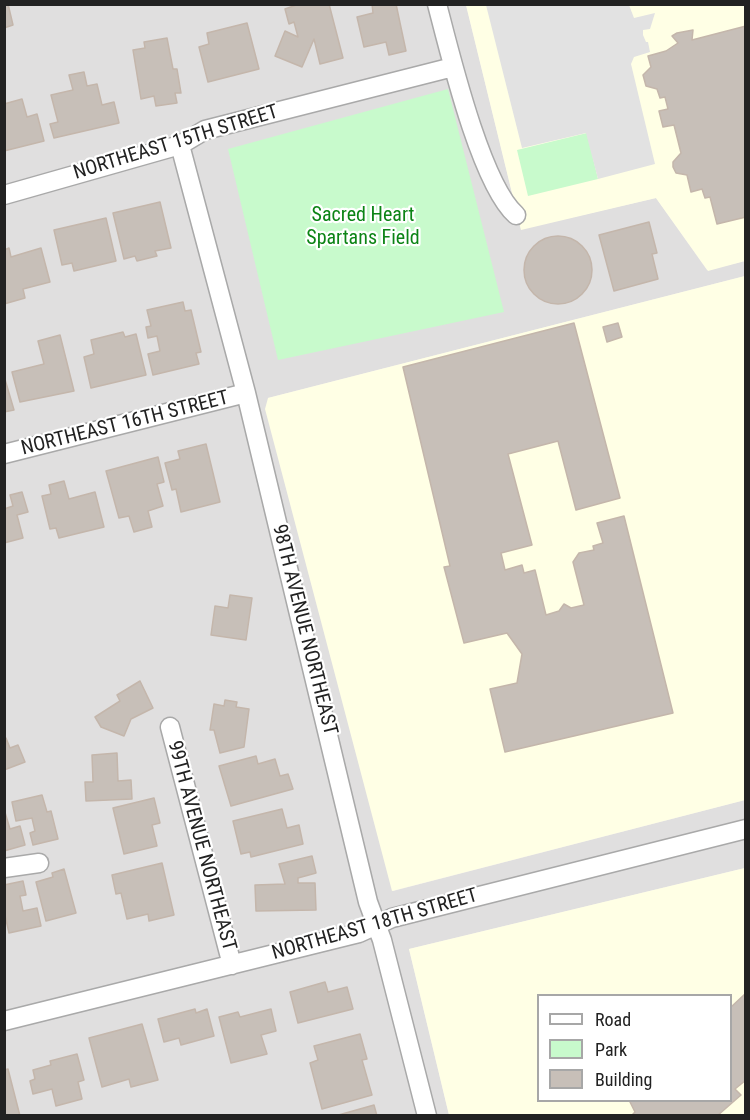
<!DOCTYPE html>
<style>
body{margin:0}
#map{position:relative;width:750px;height:1120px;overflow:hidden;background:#f2efe9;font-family:"Roboto Condensed",sans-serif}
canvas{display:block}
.frame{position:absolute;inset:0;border:6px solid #222;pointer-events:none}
.legend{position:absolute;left:537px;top:994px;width:195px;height:108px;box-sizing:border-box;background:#fff;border:2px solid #a7a7a7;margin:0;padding:8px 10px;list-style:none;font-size:18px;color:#222}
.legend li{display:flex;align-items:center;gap:12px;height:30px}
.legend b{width:30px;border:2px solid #a7a7a7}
</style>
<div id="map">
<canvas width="750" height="1120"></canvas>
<div class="frame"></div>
<ul class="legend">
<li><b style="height:8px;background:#fff"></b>Road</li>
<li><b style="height:16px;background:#c8facc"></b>Park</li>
<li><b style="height:16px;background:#c7bfb8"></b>Building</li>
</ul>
</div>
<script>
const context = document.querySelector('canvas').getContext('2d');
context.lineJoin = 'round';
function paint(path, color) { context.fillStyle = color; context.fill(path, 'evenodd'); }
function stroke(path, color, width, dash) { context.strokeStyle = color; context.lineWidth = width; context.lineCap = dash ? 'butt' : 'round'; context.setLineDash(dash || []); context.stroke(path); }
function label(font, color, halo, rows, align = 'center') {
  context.font = font + ' "Roboto Condensed",sans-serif'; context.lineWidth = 4.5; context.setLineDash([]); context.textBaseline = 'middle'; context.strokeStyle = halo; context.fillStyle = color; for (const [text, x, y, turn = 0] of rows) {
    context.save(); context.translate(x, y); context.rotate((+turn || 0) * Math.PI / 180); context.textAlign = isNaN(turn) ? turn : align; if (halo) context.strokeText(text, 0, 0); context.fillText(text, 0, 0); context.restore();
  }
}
const residential = new Path2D(`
 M5,5H466L521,229L656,198L707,270L745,261V276L268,398L393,891L745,800V868L409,949L449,1115L5,1116Z`);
const education = new Path2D(`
 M466,5H745V261L708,271L656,198L521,230Z
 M745,276V800L392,891L265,409L268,398Z
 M745,868V1115H449L409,949ZM538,996H730V1100H538Z`);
const park = new Path2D(`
 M448,89L504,312L278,360L228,149Z
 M587,133L598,179L528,196L517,150Z`);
const parking = new Path2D(`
 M486,5H629L634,18L655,13L650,29L643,30V35L646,42H648L650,52L634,57L631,64L655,164L598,179L586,133L522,148Z`);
const building = new Path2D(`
 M4,4H8L13,25L4,28Z
 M329,4L343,58L320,64L314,39L302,67L275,56L285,31L298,37L294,22L289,24L285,9L299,4Z
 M372,4H396L406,51L389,55L386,42L364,47L357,17L373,13Z
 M247,23L259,69L208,82L199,47L209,44L207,33Z
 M746,26V217L717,224L710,197L705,198L702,189L691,192L687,175L676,173L673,167V162L681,153L674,125L663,127L659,111L668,109L665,97L660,98L657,89L646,86L643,75L651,67L648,56L666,51L678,43L672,36L677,33L693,30L692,40Z
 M167,38L173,69H177L181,93H175L177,103L156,106L154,96L141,99L133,50L145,48L144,42Z
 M84,72L87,86L97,84L102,105L114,102L119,123L54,138L50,124L58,122L51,95L73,90L69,75Z
 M22,99L27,117L37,114L44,141L4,151V104Z
 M160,202L171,248L155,251L157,256L137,261L135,256L124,259L113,213Z
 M106,218L116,261L74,271L72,263L62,265L54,230Z
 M649,222L657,253L652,254L658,279L614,291L599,235Z
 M524 270a34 34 0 1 1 68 0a34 34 0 1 1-68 0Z
 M9,248L11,257L41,248L50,282L23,289L25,298L4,304V250Z
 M183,302L185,311L191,310L201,352L196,353L199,364L153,375L148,354L160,351L157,336L148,338L146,327L151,326L147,310Z
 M574,323L620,498L576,510L558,441L508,454L532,545L501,553L505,570L522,565L524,573L535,570L546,615L559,611L564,604L571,608L584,605L573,562L579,553L594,550L593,546L603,543L597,523L624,516L673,713L505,752L490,689L517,683L522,654L507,633L464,643L444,567L450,566L403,367Z
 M618,323L622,337L607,342L603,327Z
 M123,332L125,337L136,334L146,375L91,388L84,357L94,354L91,340Z
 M60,335L74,391L20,402L12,372L44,364L38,341Z
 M4,376L14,410L4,412Z
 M206,444L220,502L181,512L176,489L172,490L165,463L180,459L178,451Z
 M158,457L164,482L157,484L163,506L148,511L152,527L134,532L129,516L119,518L106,471Z
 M64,481L69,499L95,492L104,527L59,538L56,528L50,529L42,496L51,494L49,485Z
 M22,492L28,512L17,515L23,538L4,543V509L13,506L10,495Z
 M230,595L252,598L246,640L211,635L215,606L228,608Z
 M140,681L153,708L131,719L124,736L101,727L95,717L120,701L117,695Z
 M225,700L237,702L236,707L249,709L244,747L220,753L214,730H210L214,704L224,706Z
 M6,738L10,748L18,745L25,762L4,770Z
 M117,753L118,781L131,780L132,799L86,801L85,782H93L92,755Z
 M256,756L258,764L275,759L280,776L288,774L293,789L231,806L219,766Z
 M42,795L47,812L51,811L58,839L33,845L30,833L35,831L32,818L16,821L12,802Z
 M154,798L160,823L152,825L157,846L124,854L113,808Z
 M4,809L10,829L20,826L25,845L4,851Z
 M282,809L287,828L299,825L303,844L251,857L250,852L241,854L233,821Z
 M312,856L316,873L298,878V883H315L316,910L256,911L255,885L285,884L279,864Z
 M162,863L174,915L149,921L148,914L127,919L121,893L116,894L112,875Z
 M64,869L76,913L46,921L36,882L53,877L52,873Z
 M23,881L26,895L20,896L23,911L37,908L41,926L9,933L4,911V885Z
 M325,982L328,992L347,987L353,1009L298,1023L290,992Z
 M746,993V1080L735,1089L741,1095L717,1116H631L635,1112L629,1100H730V1008Z
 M195,1009L196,1013L207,1009L214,1036L181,1045L179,1038L164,1042L158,1019Z
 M271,1009L276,1031L261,1035L267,1054L231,1063L219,1017L238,1012L240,1017Z
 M142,1024L158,1080L131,1087L129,1079L102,1087L89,1038Z
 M360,1034L367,1059L362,1060L372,1095L322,1109L310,1063L318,1060L314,1046Z
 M77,1054L84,1080L78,1082L82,1099L56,1106L52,1089L33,1094L30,1081L35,1079L33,1070L51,1065L50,1061Z
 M8,1069L20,1116H4V1070Z
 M374,1105L377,1116H335Z`);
const street = new Path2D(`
 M437,4C450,54 481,184 516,215
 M180,145L246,393L368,902L382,940L427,1116
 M4,195L180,145L205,130L453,67
 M4,454L246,393
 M170,727L232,965
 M4,868L39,863
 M4,1021L359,933L392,918L746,829`);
const streetNames = [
 ["NORTHEAST 15TH STREET",176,143,-17],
 ["NORTHEAST 16TH STREET",125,424,-14],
 ["98TH AVENUE NORTHEAST",304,630,76],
 ["99TH AVENUE NORTHEAST",201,846,75],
 ["NORTHEAST 18TH STREET",375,925,-16]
];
const parkNames = [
 ["Sacred Heart",363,216],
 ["Spartans Field",363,239]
];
paint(residential, '#e0dfdf');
paint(education, '#ffffe5');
paint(park, '#c8facc');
paint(parking, '#e2e2e2');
paint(building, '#c7bfb8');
stroke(building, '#c4b6ab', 1.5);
stroke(street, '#a9a9a9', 21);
stroke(street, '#fff', 18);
label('20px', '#222', '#fff', streetNames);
label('20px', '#0c8416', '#fff', parkNames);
</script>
